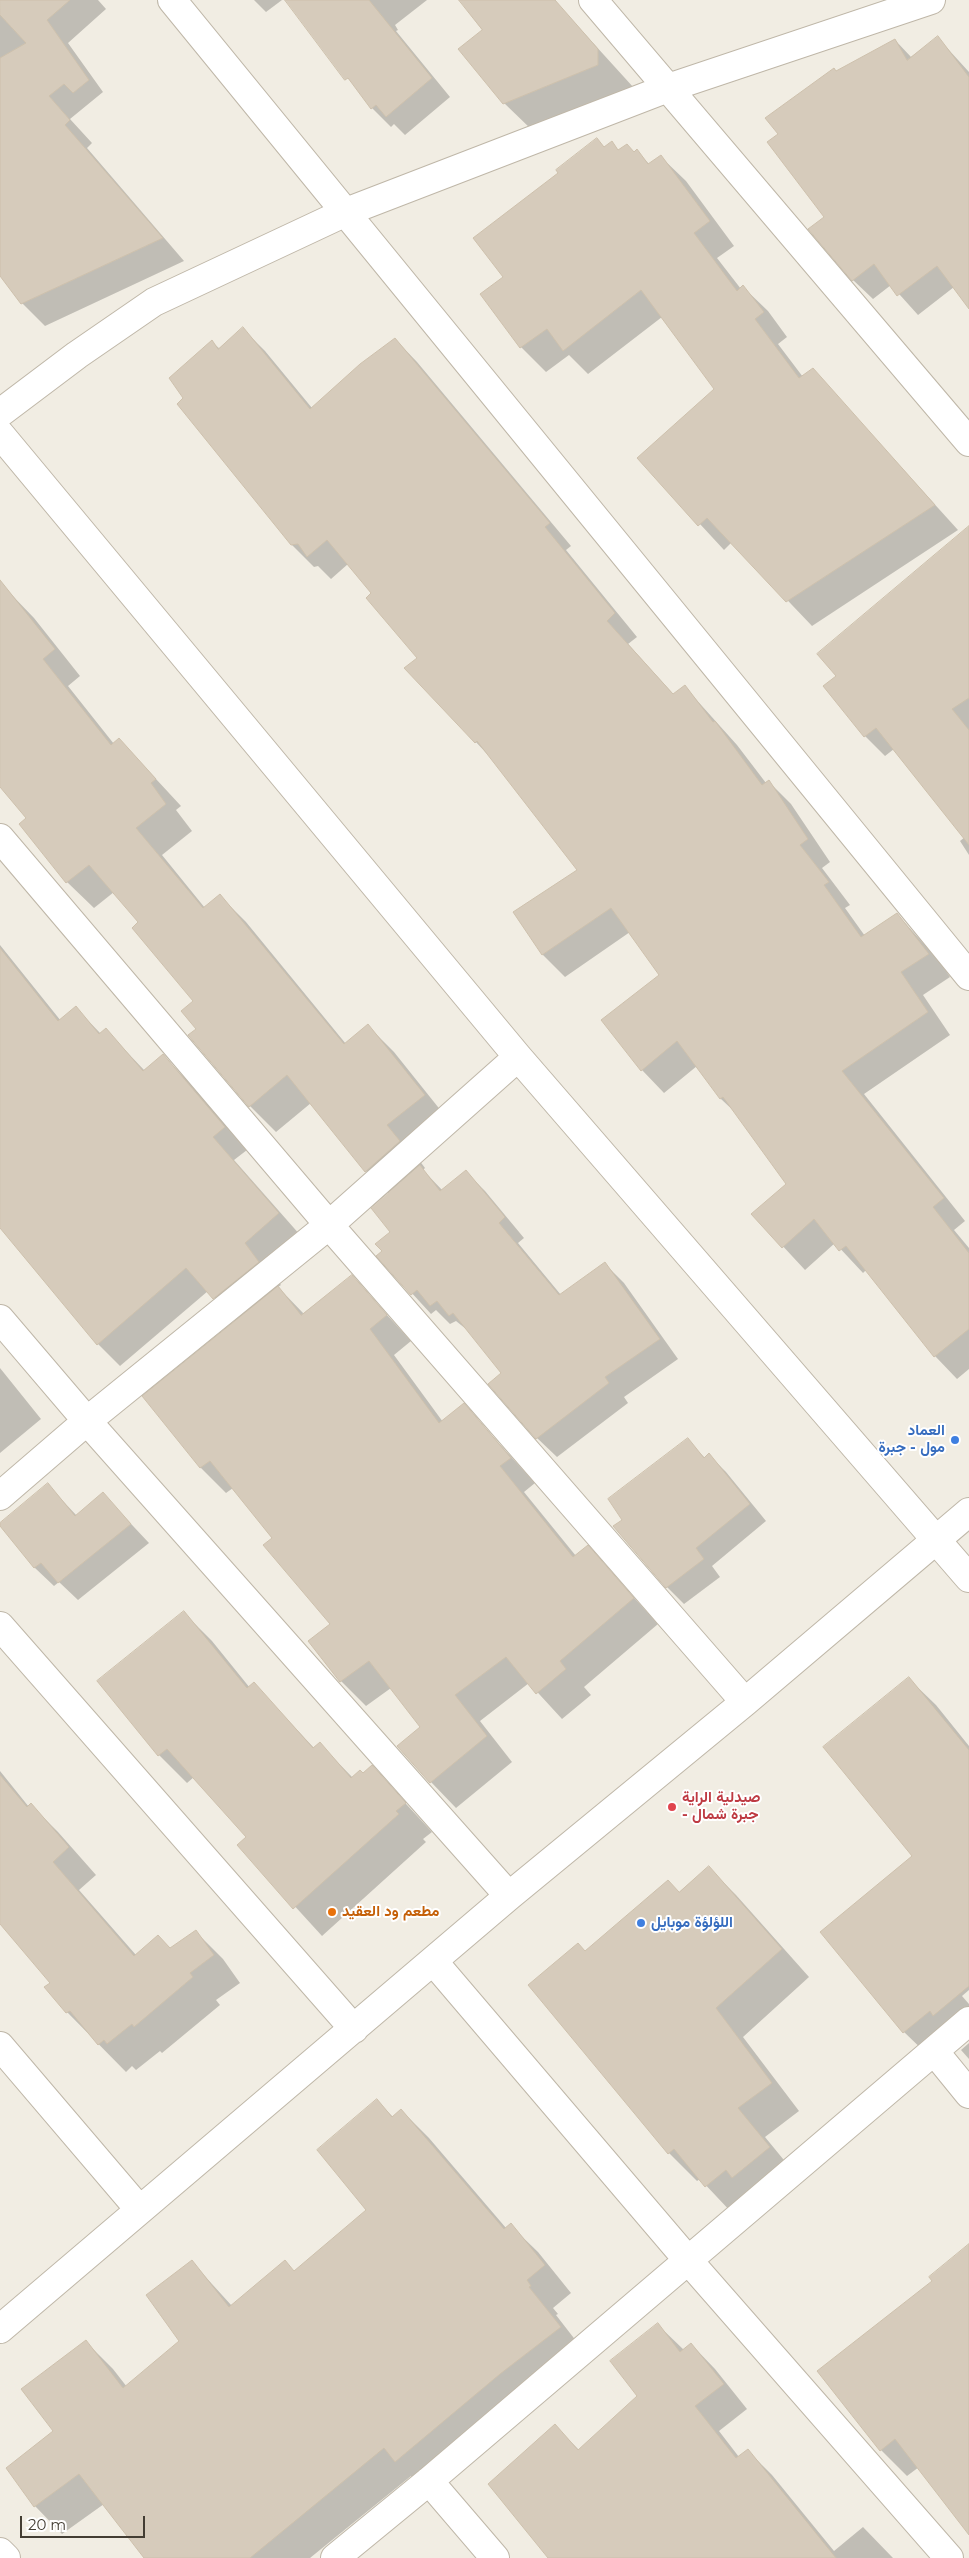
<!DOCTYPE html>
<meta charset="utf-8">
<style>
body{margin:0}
#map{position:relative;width:969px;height:2558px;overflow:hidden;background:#f1ede3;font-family:Montserrat,sans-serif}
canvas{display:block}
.scale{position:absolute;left:20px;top:2516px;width:125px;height:22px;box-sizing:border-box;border:2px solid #433d33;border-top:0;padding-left:6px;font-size:15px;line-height:18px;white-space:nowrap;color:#433d33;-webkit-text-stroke:4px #fff;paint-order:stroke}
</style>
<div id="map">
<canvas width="969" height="2558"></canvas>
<div class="scale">20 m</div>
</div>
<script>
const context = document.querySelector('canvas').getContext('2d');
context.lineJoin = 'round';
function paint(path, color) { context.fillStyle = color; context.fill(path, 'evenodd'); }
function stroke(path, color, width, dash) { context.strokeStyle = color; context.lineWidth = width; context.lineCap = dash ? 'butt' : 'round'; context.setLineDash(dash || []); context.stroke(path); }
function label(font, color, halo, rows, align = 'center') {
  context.font = font + ' Montserrat,Vazirmatn,sans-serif'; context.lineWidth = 4; context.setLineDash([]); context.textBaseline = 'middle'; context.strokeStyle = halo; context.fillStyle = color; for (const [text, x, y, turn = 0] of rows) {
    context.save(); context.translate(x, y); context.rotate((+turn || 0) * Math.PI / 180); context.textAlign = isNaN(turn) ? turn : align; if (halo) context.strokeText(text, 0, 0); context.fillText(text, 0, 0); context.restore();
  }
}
const shadow = new Path2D(`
 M0,0H98L106,9L68,43L103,92L70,119L92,143L87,148L184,261L45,326L22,303L0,274Z
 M254,0H282L266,12Z
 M286,0H427L395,25L398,30L396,31L450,97L405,135L394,124L391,127L372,108Z
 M461,0H554L634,88L532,130L504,103L484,30Z
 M938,38L969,72V307L954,287L918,315L891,285L873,299L853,280L826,217L836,72L895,40L912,58Z
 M597,140L605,148L612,143L619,151L635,153L637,151L650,165L661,157L686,181L734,246L717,258L741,289L743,287L768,311L787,337L778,344L803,377L813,370L958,530L812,626L732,542L724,550L639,458L716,389L662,317L588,374L569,355L546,372L521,347L482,294L504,277L560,174Z
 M243,329L265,351L312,408L395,339L417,362L571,546L566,550L637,637L628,644L674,695L685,687L737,745L766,783L768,781L791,804L830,862L822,868L850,905L845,908L865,936L897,914L941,963L950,977L923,995L950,1035L864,1094L965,1221L954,1230L969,1248V1369L957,1379L935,1356L866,1270L863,1273L835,1243L805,1270L753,1214L787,1184L737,1114L721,1099L697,1066L664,1093L642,1070L660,975L630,932L565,977L542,954L579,870L490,757L406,668L418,658L373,593L348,564L331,579L318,566L314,567L291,544L185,398L212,342L220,349Z
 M969,527V855L960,841L965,837L894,749L885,756L865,736L824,687L837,676Z
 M8,591L34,618L80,676L68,686L114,744L119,739L181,806L176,810L192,831L162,855L205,908L220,896L246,922L346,1044L368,1026L394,1052L450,1122L413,1152L425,1168L423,1170L443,1191L466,1172L485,1191L524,1238L518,1243L561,1295L605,1264L624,1283L678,1359L624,1397L628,1403L557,1457L537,1438L503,1373L471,1333L456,1321L450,1324L436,1310L431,1314L378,1256L383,1252L392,1232L389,1194L366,1171L311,1103L276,1132L250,1106L198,1029L195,1001L140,922L114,892L94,908L67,882L28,818L0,764V595Z
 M0,945L61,1021L76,1008L101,1034L106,1030L145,1071L163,1056L186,1079L247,1150L234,1160L301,1236L266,1267L281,1285L278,1287L304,1314L352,1277L411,1341L394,1355L443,1422L464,1405L535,1483L524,1492L576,1556L588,1547L658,1624L584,1687L591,1695L562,1719L529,1683L480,1721L512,1762L456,1808L431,1782L422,1727L391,1688L366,1706L341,1681L332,1624L273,1539L233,1488L226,1493L201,1468L144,1396L237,1321L208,1291L120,1366L98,1344L0,1226Z
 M0,1368L41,1419L0,1453Z
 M687,1440L705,1458L709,1455L726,1472L766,1521L712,1566L720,1577L684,1604L667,1587L623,1520Z
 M48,1485L77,1516L103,1494L149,1543L78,1600L59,1582L54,1586L35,1568L0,1524Z
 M184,1613L212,1641L250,1688L254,1684L315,1749L320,1744L353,1778L363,1775L372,1767L432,1832L423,1839L426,1842L322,1936L239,1845L248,1837L194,1777L187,1783L159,1755L99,1681Z
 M909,1679L936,1705L969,1746V1990L962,1996L969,2004V2034L931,2058L904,2032L914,1856Z
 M0,1771L29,1807L31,1805L58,1832L96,1875L79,1890L136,1955L158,1936L171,1949L196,1932L223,1959L240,1983L216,2000L220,2005L162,2053L160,2051L136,2070L132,2066L126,2072L67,2012L46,1987L51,1983L0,1923Z
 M708,1867L736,1895L809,1977L743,2037L799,2111L765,2137L797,2176L733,2214L700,2179L697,2181L669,2153L585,1952L679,1893Z
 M969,2043V2059L961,2050Z
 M377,2101L393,2117L401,2110L429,2138L506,2228L510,2225L538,2252L571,2293L553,2308L558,2314L556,2315L587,2355L424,2488L411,2476L310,2558H145L104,2504L62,2534L35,2506L8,2469L55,2432L85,2341L113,2369L127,2387L180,2341L192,2262L232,2306L295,2272L368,2210Z
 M969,2246V2533L919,2467L907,2476L881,2450L934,2281Z
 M658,2325L684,2350L691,2344L715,2369L747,2409L719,2431L739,2457L748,2451L772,2475L834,2551L863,2527L893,2558H549L555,2426L580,2451L639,2396Z`);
const building = new Path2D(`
 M0,0H70L47,20L89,80L73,93L64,84L49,96L70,120L65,125L163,238L21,304L0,276V58L26,43L0,15Z
 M285,0H369L432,78L386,117L376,105L371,109L348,78L345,80Z
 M459,0H555L598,49V65L503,104L458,49L482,30Z
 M938,36L969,77V309L937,266L897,296L874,264L852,281L808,229L824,217L767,142L778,134L765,118L834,68L836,71L895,39L907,60Z
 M597,138L604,147L612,141L618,150L627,144L634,152L637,149L648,164L661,155L710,221L694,233L737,291L743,285L764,312L755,319L799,378L813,368L935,505L786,602L707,518L698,526L637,458L714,389L641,290L563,351L547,329L520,348L480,294L503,277L473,238L558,173L556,170Z
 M243,327L310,409L360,364L395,338L550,523L545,527L615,613L607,621L673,694L685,685L713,722L715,721L762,785L769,780L808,839L800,845L829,882L824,885L861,937L897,913L929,954L901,972L928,1012L842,1071L944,1198L933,1207L969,1253V1329L934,1357L846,1246L839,1251L814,1219L782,1248L751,1214L786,1184L723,1097L720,1099L677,1041L641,1071L601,1020L659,975L611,908L542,955L513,912L577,870L477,741L475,743L404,668L417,658L366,598L371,593L327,540L307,557L298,544L291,545L177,404L183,398L169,378L212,340L218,349Z
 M969,526V698L952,709L969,730V845L876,728L864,737L823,686L836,676L817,654Z
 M0,580L55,649L43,659L111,745L119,738L156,779L151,783L166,804L136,828L203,908L220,894L344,1044L368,1024L425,1095L387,1125L400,1141L365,1172L287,1075L249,1107L188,1035L196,1029L181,1011L193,1001L132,928L138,922L89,865L66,883L19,824L26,818L0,787Z
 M0,948L58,1021L76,1006L99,1034L106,1028L143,1071L163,1054L225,1127L213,1137L279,1213L245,1243L259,1262L213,1299L186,1268L97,1345L0,1228Z
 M420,1165L440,1191L466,1170L505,1217L499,1223L559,1295L605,1262L660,1339L605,1377L609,1383L536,1439L488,1384L501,1373L453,1313L449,1316L437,1301L430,1306L417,1290L411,1295L376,1256L382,1251L375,1244L390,1232L371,1208Z
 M352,1275L387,1315L370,1329L439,1423L464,1403L511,1458L500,1466L573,1557L588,1545L634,1598L560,1661L566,1669L536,1694L506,1657L455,1695L487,1736L430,1783L397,1746L420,1727L369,1661L340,1682L308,1641L330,1624L263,1545L272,1538L210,1461L200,1468L142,1396L278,1286L301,1315Z
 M688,1438L704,1458L709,1453L750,1504L696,1548L704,1559L666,1588L613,1526L622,1520L608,1499Z
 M48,1483L75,1516L103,1492L131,1524L58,1583L41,1563L34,1568L0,1526V1523Z
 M184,1611L247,1688L254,1682L313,1748L320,1742L351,1778L360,1770L363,1773L372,1765L406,1803L396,1811L399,1814L293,1909L237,1845L246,1837L167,1749L158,1756L97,1681Z
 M909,1677L969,1750V1986L933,2016L930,2011L903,2033L820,1932L912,1856L823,1747Z
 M0,1775L27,1807L31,1803L69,1847L53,1862L134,1956L158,1935L170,1948L196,1930L214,1955L190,1973L193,1977L134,2027L132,2024L107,2044L104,2040L98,2045L70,2011L66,2013L44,1987L50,1983L0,1924Z
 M709,1866L782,1949L716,2008L772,2083L738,2108L770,2147L732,2178L726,2170L705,2187L674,2149L668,2154L528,1985L578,1943L585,1951L668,1880L679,1892Z
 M377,2099L392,2117L401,2109L504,2229L511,2223L545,2265L527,2280L531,2286L529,2287L561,2327L500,2374L395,2462L384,2448L250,2558H144L79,2474L34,2507L6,2468L53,2431L21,2389L86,2340L123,2388L179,2341L146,2295L192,2260L229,2307L285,2260L294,2271L366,2210L317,2150Z
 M969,2244V2535L895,2439L880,2451L817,2371L932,2281L929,2277Z
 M658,2323L680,2352L691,2343L724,2384L695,2406L736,2458L748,2449L836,2558H548L488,2484L555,2424L578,2450L637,2396L610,2361Z`);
const minor = new Path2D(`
 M172,0L969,976
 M593,0L969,442
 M0,413L77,355L154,302L346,212L668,88L931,0
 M0,434L518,1057L969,1578
 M0,838L329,1225L745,1702
 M0,1319L87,1421L509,1896
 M0,1496L87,1421L329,1225L518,1057
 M0,1626L354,2029
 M433,1961L687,2259L949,2558
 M0,2046L139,2209
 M934,2051L969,2094
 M0,2329L509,1896L745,1702L969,1512
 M429,2481L495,2558
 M0,2552L6,2558
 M335,2558L429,2481L969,2021`);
const markers = [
 [955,1440,5,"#3f7fe0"],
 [672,1807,5,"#e0444e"],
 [332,1912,5,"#e8710a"],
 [641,1923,5,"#3f7fe0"]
];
const shopNames = [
 ["العماد",945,1431],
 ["مول - جبرة",945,1448],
 ["اللؤلؤة موبايل",651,1923,"left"]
];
const healthNames = [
 ["صيدلية الراية",682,1798],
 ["- جبرة شمال",682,1815]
];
const foodNames = [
 ["مطعم ود العقيد",342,1912]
];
paint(shadow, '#0003');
paint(building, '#d6cbbb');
stroke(building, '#cdc0ac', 1);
stroke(minor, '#bfb7a8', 30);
stroke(minor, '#fff', 28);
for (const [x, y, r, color] of markers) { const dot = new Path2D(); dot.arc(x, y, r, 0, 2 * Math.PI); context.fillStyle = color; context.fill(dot); stroke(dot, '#fff', 2); }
label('bold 15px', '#366cbe', '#fff', shopNames, 'right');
label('bold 15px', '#be3a42', '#fff', healthNames, 'left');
label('bold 15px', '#c56008', '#fff', foodNames, 'left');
</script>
